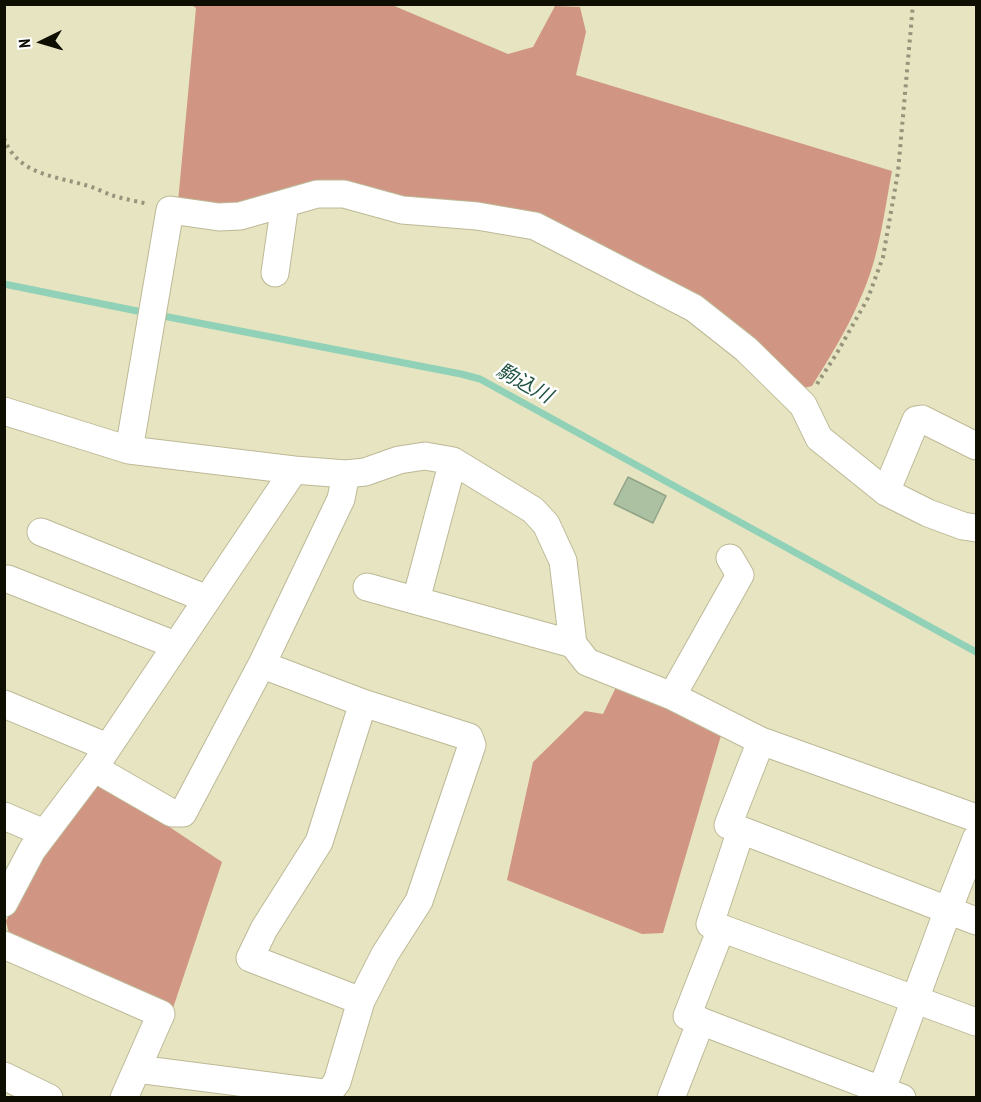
<!DOCTYPE html>
<meta charset="utf-8">
<style>
body{margin:0}
#map{position:relative;width:981px;height:1102px;overflow:hidden;background:#e7e4c1;font-family:"PT Sans Narrow",sans-serif}
canvas{display:block}
.frame{position:absolute;inset:0;border:6px solid #0f0e03;pointer-events:none}
.north{position:absolute;left:12px;top:12px;width:60px;height:60px;-webkit-text-stroke:4px #fff;paint-order:stroke;rotate:265deg;font-size:16px;font-weight:700;line-height:24px;text-align:center;color:#0f0e03}
.north::after{content:'';display:block;margin:auto;width:21px;height:27px;background:#0f0e03;clip-path:polygon(50% 0,100% 100%,50% 72%,0 100%)}
</style>
<div id="map">
<canvas width="981" height="1102"></canvas>
<div class="frame"></div>
<div class="north">N</div>
</div>
<script>
const context = document.querySelector('canvas').getContext('2d');
context.lineJoin = 'round';
function paint(path, color) { context.fillStyle = color; context.fill(path, 'evenodd'); }
function stroke(path, color, width, dash) { context.strokeStyle = color; context.lineWidth = width; context.lineCap = dash ? 'butt' : 'round'; context.setLineDash(dash || []); context.stroke(path); }
function label(font, color, halo, rows, align = 'center') {
  context.font = font + ' "PT Sans Narrow","Noto Sans JP",sans-serif'; context.lineWidth = 5; context.setLineDash([]); context.textBaseline = 'middle'; context.strokeStyle = halo; context.fillStyle = color; for (const [text, x, y, turn = 0] of rows) {
    context.save(); context.translate(x, y); context.rotate((+turn || 0) * Math.PI / 180); context.textAlign = isNaN(turn) ? turn : align; if (halo) context.strokeText(text, 0, 0); context.fillText(text, 0, 0); context.restore();
  }
}
const forest = new Path2D(`
 M190,4L392,5L508,54L533,47L555,6L580,7L586,32L576,75L892,171C884,213 879,258 861,297C848,328 830,357 812,386L796,390L539,220L367,193L238,212L178,202L196,8Z
 M617,685L722,732L663,933L642,934L507,880L533,762L585,711L603,714Z
 M99,780L222,862L173,1008L10,938L6,921L41,854Z`);
const stream = new Path2D(`
 M4,284L147,313
 M158,315L461,374L480,379L976,652`);
const building = new Path2D(`
 M628,477L666,496L653,523L614,504Z`);
const path = new Path2D(`
 M4,138C17,174 54,176 85,185C94,187 103,192 111,195C123,199 136,201 148,204
 M817,384L837,353L868,298L883,257L898,172L913,4`);
const minor = new Path2D(`
 M275,273L285,203
 M4,411L129,450L294,470L346,474L365,472L399,460L425,456L453,461L533,510L546,524L563,561L573,644L587,662L672,696L761,741L976,818
 M129,450L170,210L219,217L240,216L317,194H344L402,210L477,216L535,226L694,308L746,349L803,405L819,438L886,492L928,513L963,526L976,528
 M886,492L916,420L922,419L976,446
 M41,532L207,599
 M8,579L175,645
 M367,587L573,644
 M416,600L453,461
 M672,696L740,575L730,558
 M4,704L107,747
 M761,741L728,825L976,921
 M94,768L172,813H183L263,662
 M4,816L44,833
 M741,830L710,924L976,1022
 M4,903L32,850L94,768L294,470
 M721,929L687,1016L902,1098
 M4,945L161,1014L124,1098
 M361,1001L250,958L264,929L319,842L363,703
 M137,1069L323,1093L330,1091L337,1082L361,1001L385,954L419,901L472,745L469,737L363,703L268,667L263,662L341,499L346,474
 M4,1076L49,1098
 M671,1098L701,1021
 M873,1098L882,1089L948,910L976,839`);
const waterNames = [
 ["駒込川",524,384,29]
];
paint(forest, '#d09683');
stroke(stream, '#90d1b7', 7);
paint(building, '#acc0a2');
stroke(building, '#91a487', 1.5);
stroke(minor, '#bdb997', 29);
stroke(path, '#96947a', 4, [3, 4.5]);
stroke(minor, '#fff', 27);
label('italic 20px', '#205341', '#fff', waterNames);
</script>
